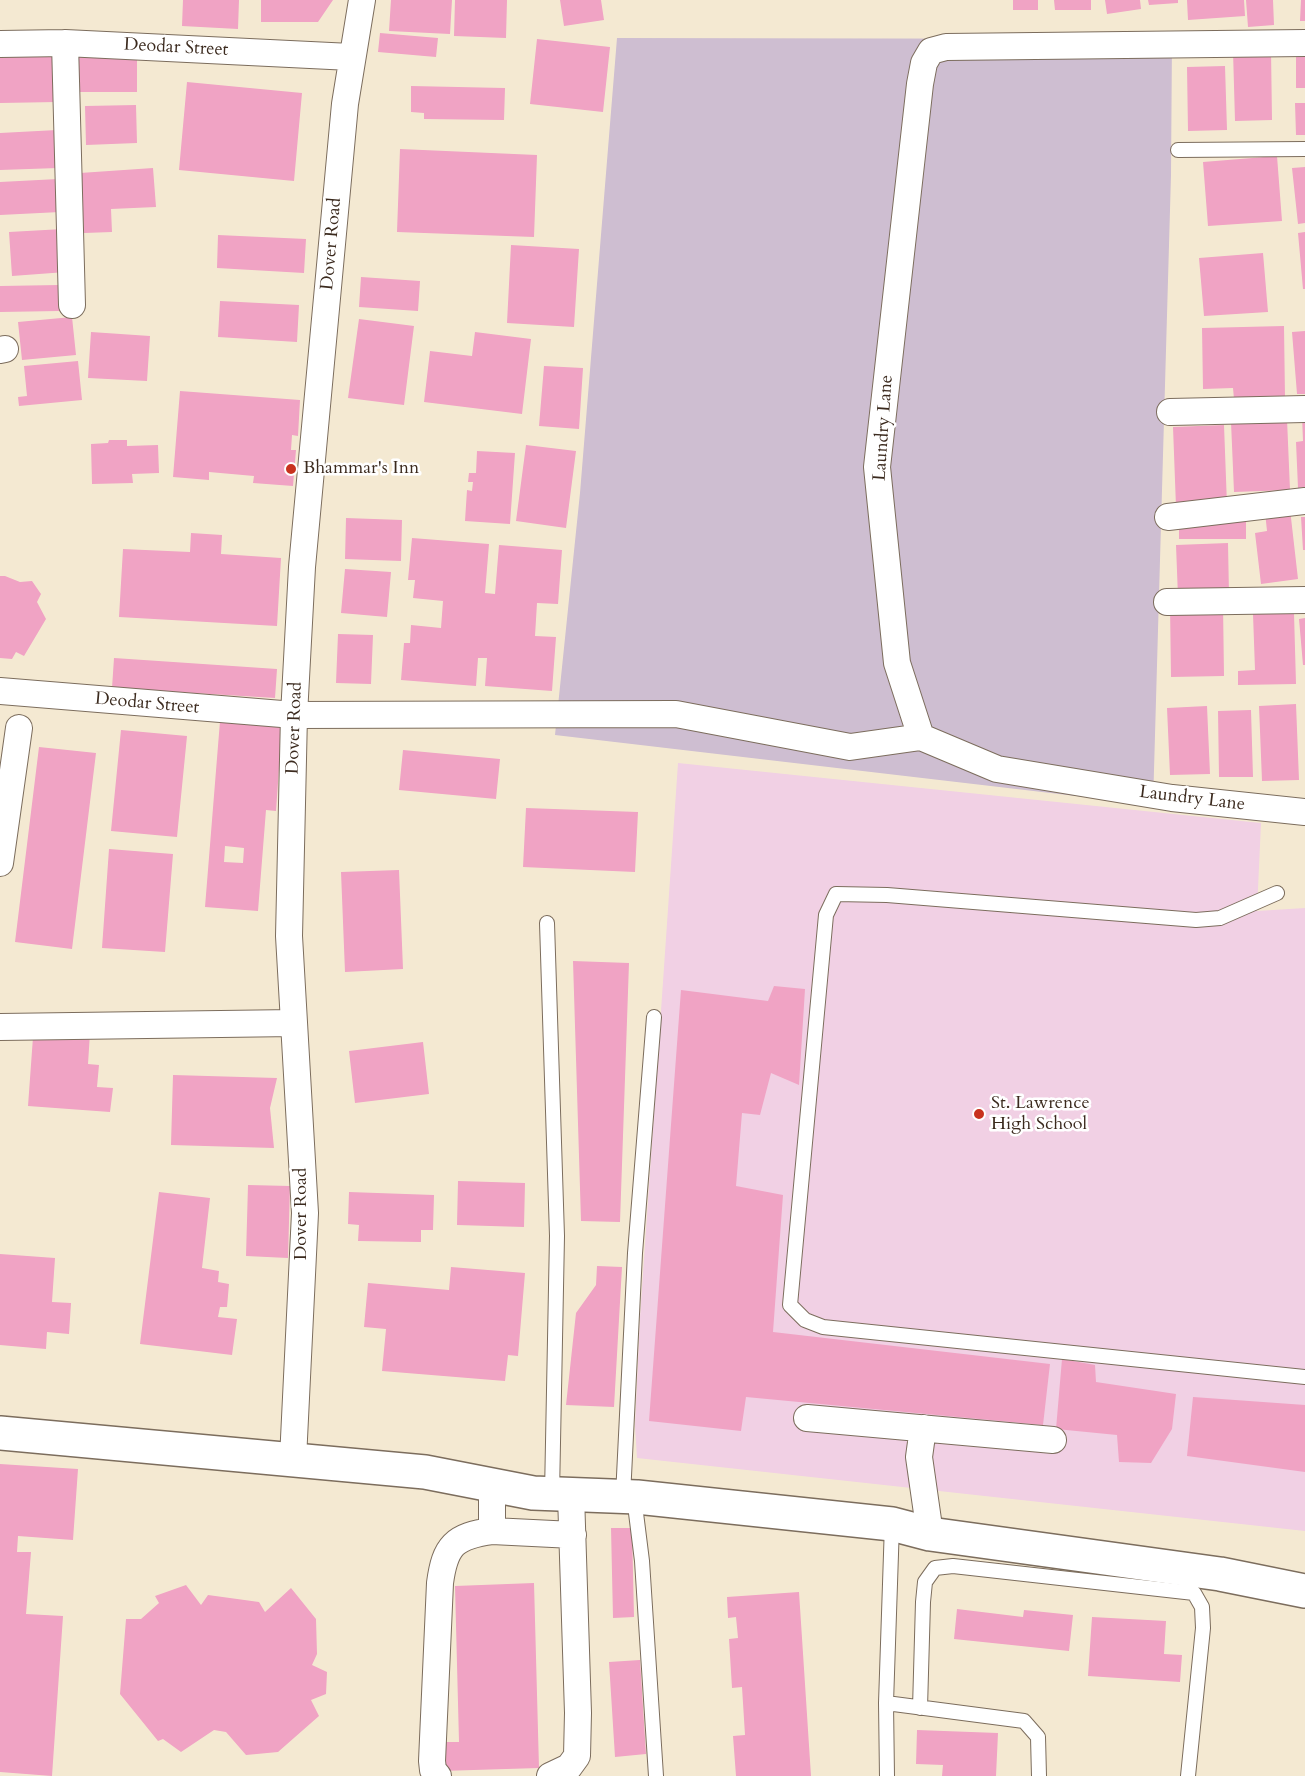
<!DOCTYPE html>
<style>
body{margin:0}
canvas{display:block;background:#f4e9d2}
</style>
<canvas width="1305" height="1776"></canvas>
<script>
const context = document.querySelector('canvas').getContext('2d');
context.lineJoin = 'round';
function paint(path, color) { context.fillStyle = color; context.fill(path, 'evenodd'); }
function stroke(path, color, width, dash) { context.strokeStyle = color; context.lineWidth = width; context.lineCap = dash ? 'butt' : 'round'; context.setLineDash(dash || []); context.stroke(path); }
function label(font, color, halo, rows, align = 'center') {
  context.font = font + ' Cardo,serif'; context.lineWidth = 5; context.setLineDash([]); context.textBaseline = 'middle'; context.strokeStyle = halo; context.fillStyle = color; for (const [text, x, y, turn = 0] of rows) {
    context.save(); context.translate(x, y); context.rotate((+turn || 0) * Math.PI / 180); context.textAlign = isNaN(turn) ? turn : align; if (halo) context.strokeText(text, 0, 0); context.fillText(text, 0, 0); context.restore();
  }
}
const built = new Path2D(`
 M678,763L1261,823L1257,911L1305,908V1531L637,1458L635,1426L640,1317Z`);
const industrial = new Path2D(`
 M617,38L1172,39L1171,175L1153,805L555,735L580,493Z`);
const building = new Path2D(`
 M183,0H239L238,29L182,26Z
 M261,0H333L318,22H261Z
 M391,0H452L450,34L389,31Z
 M455,0H507L506,38L454,36Z
 M560,0H601L604,20L564,26Z
 M1013,0H1038V10H1013Z
 M1054,0H1091V10H1055Z
 M1105,0H1140L1141,9L1107,14Z
 M1148,0H1178V3L1149,5Z
 M1187,0H1244L1245,16L1188,20Z
 M1246,0H1273L1274,25L1248,27Z
 M1301,0H1305V21H1300Z
 M380,33L438,38L436,57L378,52Z
 M537,39L610,47L603,112L530,104Z
 M1296,46H1305V88H1296Z
 M1271,50L1272,120L1235,121L1233,51Z
 M137,54V92H75V55Z
 M56,56L57,102L0,103V57Z
 M1225,66L1227,130L1188,131L1187,67Z
 M187,82L302,93L294,181L179,170Z
 M411,86L505,88L504,120L424,119V113L411,112Z
 M1295,103H1305V135H1296Z
 M136,105L137,143L86,145L85,106Z
 M57,130L58,168L0,170V133Z
 M400,149L537,155L534,237L397,232Z
 M1277,156L1282,221L1208,226L1203,162Z
 M1305,167V223L1298,224L1292,168Z
 M153,168L156,207L111,209L112,232L84,233L80,173Z
 M58,179L60,212L0,215V182Z
 M63,229L66,272L12,276L9,232Z
 M1305,232V289H1303L1298,233Z
 M218,235L306,239L304,273L217,268Z
 M511,245L579,249L574,327L507,323Z
 M1263,253L1268,312L1204,316L1199,258Z
 M361,277L420,281L418,311L359,307Z
 M59,285V311L0,312V286Z
 M220,301L299,305L297,342L218,337Z
 M72,317L76,355L22,360L18,322Z
 M359,319L414,326L404,405L348,398Z
 M1284,326L1285,398L1234,399L1233,388L1203,389L1202,328Z
 M1305,331V394H1297L1292,332Z
 M91,332L150,336L147,381L88,378Z
 M475,332L531,339L522,414L424,402L430,351L472,356Z
 M78,361L82,400L19,406L18,397L27,396L24,366Z
 M544,366L583,368L579,429L539,426Z
 M180,391L300,400L298,436L292,435L291,450H296L293,486L253,483L254,476L209,472V480L173,477Z
 M1302,416H1305V487L1298,488L1296,442L1303,441Z
 M1287,419L1290,490L1234,492L1231,422Z
 M1224,425L1227,505L1176,507L1173,427Z
 M109,440H127V446L158,445L159,473L132,474L133,483L92,484L91,444L108,443Z
 M526,445L576,451L566,528L516,521Z
 M477,451L515,453L510,524L465,521L467,490L472,491L473,482H468L469,473H476Z
 M1290,509L1298,579L1261,584L1255,533L1267,531L1265,512Z
 M1301,517H1305V550H1303Z
 M346,518L402,520L401,561L345,559Z
 M1246,518V539H1179V519Z
 M191,533L222,535L221,554L281,558L277,626L119,617L123,549L190,552Z
 M412,538L489,544L485,593L495,594L499,545L562,550L558,604L537,603L535,636L556,637L552,691L485,686L487,658H478L476,686L401,680L404,643H410L411,625L441,628L443,601L413,598L415,580H408Z
 M1228,543L1229,595L1178,597L1176,545Z
 M345,569L391,572L387,617L341,613Z
 M0,576H5L20,582L32,581L41,594L37,602L46,619L24,656L16,652L12,659L0,658Z
 M1223,604L1224,676L1171,677L1170,605Z
 M1294,613L1296,684L1238,685V671L1255,670L1253,614Z
 M1305,618V665H1303L1299,619Z
 M338,634L373,635L371,684L336,683Z
 M114,658L277,669L275,698L112,688Z
 M1296,704L1299,780L1262,781L1259,706Z
 M1207,706L1210,774L1170,775L1167,708Z
 M1251,710L1253,777H1219L1218,711Z
 M220,721L282,726L276,811L266,810L258,911L205,907ZM225,846L244,848L243,863L224,862Z
 M121,730L187,736L177,837L111,831Z
 M39,747L96,753L72,949L15,942Z
 M403,750L500,759L496,799L399,790Z
 M526,808L638,812L635,872L523,867Z
 M109,849L173,854L165,952L102,948Z
 M399,870L403,969L345,972L341,872Z
 M573,961L629,963L620,1222L581,1221Z
 M774,986L805,989L799,1085L771,1073L760,1115L742,1113L736,1186L783,1195L773,1332L1050,1364L1043,1425L746,1397L741,1431L649,1421L681,990L768,1001Z
 M60,1031L90,1033L88,1064L99,1065L97,1087L113,1088L110,1112L28,1106L33,1037L60,1039Z
 M423,1042L429,1094L355,1103L349,1051Z
 M173,1075L277,1078L270,1108L274,1148L171,1145Z
 M458,1181L525,1183L524,1227L457,1225Z
 M248,1185L290,1186L288,1258L246,1256Z
 M159,1192L210,1198L202,1268L219,1271L218,1282L229,1284L227,1307H220L218,1317L237,1319L232,1355L140,1344Z
 M349,1192L434,1195L433,1230H421V1242L358,1241L359,1225L348,1224Z
 M0,1254L55,1258L52,1302L71,1303L69,1334L47,1332L46,1349L0,1345Z
 M597,1266L622,1267L614,1407L566,1405L576,1313L596,1285Z
 M451,1267L525,1273L518,1356L508,1355L505,1381L382,1371L386,1329L364,1327L368,1283L449,1290Z
 M1062,1359L1095,1365L1096,1382L1176,1394L1172,1429L1151,1463L1119,1462L1117,1435L1056,1429Z
 M1193,1397L1305,1405V1472L1187,1456Z
 M0,1464L78,1469L73,1540L18,1536L17,1552H31L26,1614L63,1616L52,1776L0,1772Z
 M611,1528H632L634,1617L613,1618Z
 M534,1583L539,1768L441,1771L440,1742H459L455,1586Z
 M186,1585L201,1605L208,1595L259,1602L265,1612L291,1588L316,1619L317,1654L312,1665L327,1672L326,1694L311,1700L319,1716L278,1752L246,1755L226,1732L214,1730L181,1752L163,1739L158,1741L120,1694L126,1619H141L159,1603L155,1596Z
 M799,1592L811,1776H736L733,1736L745,1735L742,1687L732,1688L729,1639L738,1638L736,1617L728,1618L727,1597Z
 M957,1609L1023,1617L1024,1610L1073,1615L1069,1651L954,1639Z
 M1092,1617L1166,1621L1164,1654L1182,1655L1180,1682L1088,1676Z
 M640,1660L646,1754L615,1757L609,1662Z
 M917,1730L998,1733L996,1776H942L943,1765L916,1764Z`);
const service = new Path2D(`
 M1178,150L1305,149
 M1277,893L1220,918L1196,920L887,895L836,894L826,915L790,1305L805,1320L823,1327L842,1329L1305,1377
 M547,923L557,1236L552,1494
 M623,1496L635,1253L654,1017
 M634,1497L642,1561L656,1776
 M886,1703L1024,1721L1038,1737L1039,1776
 M920,1708L923,1602L925,1582L935,1568L953,1566L1194,1593L1202,1607L1203,1628L1188,1776
 M887,1776L886,1703L892,1524`);
const minor = new Path2D(`
 M65,43L72,305
 M1305,43L946,47L931,51L924,63L920,84L877,467L897,663L921,737L997,769L1172,798L1305,812
 M0,44L65,43L351,57
 M0,350L5,349
 M1170,412L1305,409
 M1168,517L1305,501
 M1167,602L1305,600
 M0,691L294,715L676,714L850,747L921,737
 M0,863L19,728
 M0,1027L294,1023
 M807,1418L1053,1440
 M923,1428L919,1457L930,1534
 M293,1459L305,1213L289,936L294,715L302,567L345,104L362,0
 M492,1531L573,1535
 M438,1776L433,1770L432,1761L440,1583C445,1546 454,1536 492,1531V1485
 M550,1776L569,1767L577,1756L578,1713L571,1495`);
const tertiary = new Path2D(`
 M0,1433L425,1472L533,1493L637,1497L892,1524L930,1534L1220,1574L1305,1591`);
const markers = [
 [291,469,6,"#c8321e"],
 [979,1114,6,"#c8321e"]
];
const streetNames = [
 ["Deodar Street",176,48,3],
 ["Dover Road",332,244,-85],
 ["Laundry Lane",884,428,-86],
 ["Deodar Street",147,704,5],
 ["Dover Road",295,728,-88],
 ["Laundry Lane",1192,799,7],
 ["Dover Road",302,1214,-90]
];
const poiNames = [
 ["Bhammar's Inn",303,469],
 ["St. Lawrence",991,1104],
 ["High School",991,1125]
];
paint(built, '#f1d0e4');
paint(industrial, '#cebed1');
paint(building, '#f0a3c4');
stroke(service, '#7c6d5d', 16);
stroke(minor, '#7c6d5d', 28);
stroke(tertiary, '#7c6d5d', 36);
stroke(service, '#fff', 14);
stroke(minor, '#fff', 26);
stroke(tertiary, '#fff', 33);
for (const [x, y, r, color] of markers) { const dot = new Path2D(); dot.arc(x, y, r, 0, 2 * Math.PI); context.fillStyle = color; context.fill(dot); stroke(dot, '#fff', 2); }
label('18px', '#3b2a1e', '#fff', streetNames);
label('18px', '#3b2a1e', '#fff', poiNames, 'left');
</script>
